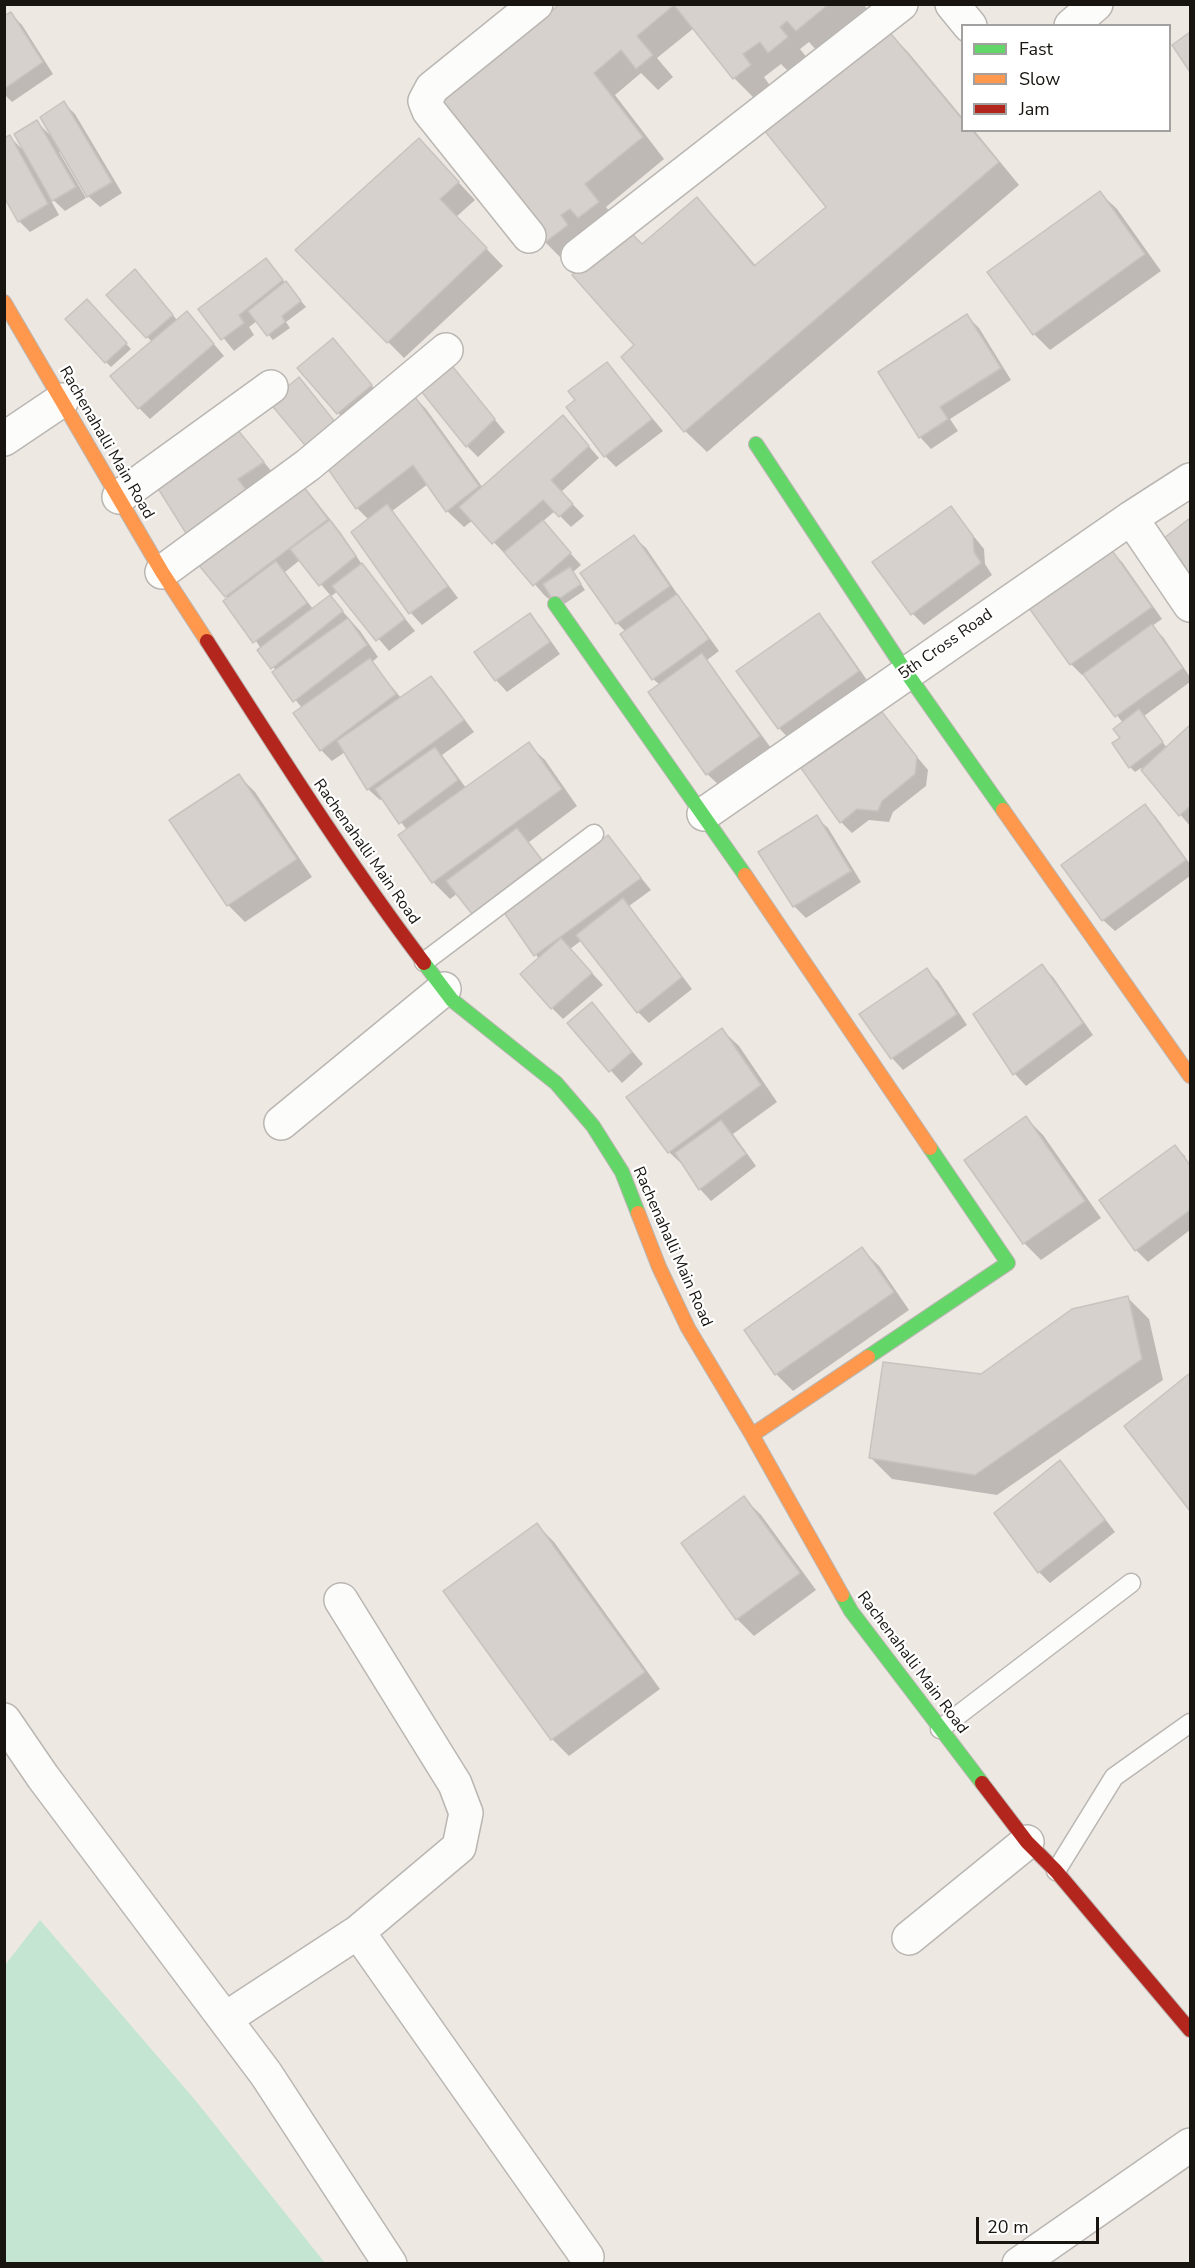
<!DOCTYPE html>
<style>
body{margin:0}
#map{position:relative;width:1195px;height:2268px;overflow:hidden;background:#eee8e3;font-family:"Nunito Sans",sans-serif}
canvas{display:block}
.frame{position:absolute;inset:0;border:6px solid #181511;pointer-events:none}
.legend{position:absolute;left:961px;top:24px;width:210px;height:108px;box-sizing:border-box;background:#fff;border:2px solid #a3a1a0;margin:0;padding:8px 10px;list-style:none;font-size:18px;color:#181511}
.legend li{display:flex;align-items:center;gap:12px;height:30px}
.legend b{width:30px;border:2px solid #a3a1a0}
.scale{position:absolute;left:976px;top:2217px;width:123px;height:27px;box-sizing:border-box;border:3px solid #181511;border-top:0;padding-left:8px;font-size:18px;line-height:21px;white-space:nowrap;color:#181511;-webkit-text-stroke:4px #fff;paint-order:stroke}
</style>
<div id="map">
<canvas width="1195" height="2268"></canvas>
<div class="frame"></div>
<ul class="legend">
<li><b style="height:8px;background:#63d668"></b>Fast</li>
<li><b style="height:8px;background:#ff974d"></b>Slow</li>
<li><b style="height:8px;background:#b3261e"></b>Jam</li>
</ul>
<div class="scale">20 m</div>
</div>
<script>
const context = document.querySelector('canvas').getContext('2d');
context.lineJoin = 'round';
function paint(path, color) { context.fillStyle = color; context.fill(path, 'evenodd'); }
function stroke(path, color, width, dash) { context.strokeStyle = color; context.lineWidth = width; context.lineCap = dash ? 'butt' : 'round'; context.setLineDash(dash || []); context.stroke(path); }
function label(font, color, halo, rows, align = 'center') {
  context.font = font + ' "Nunito Sans",sans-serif'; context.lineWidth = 4.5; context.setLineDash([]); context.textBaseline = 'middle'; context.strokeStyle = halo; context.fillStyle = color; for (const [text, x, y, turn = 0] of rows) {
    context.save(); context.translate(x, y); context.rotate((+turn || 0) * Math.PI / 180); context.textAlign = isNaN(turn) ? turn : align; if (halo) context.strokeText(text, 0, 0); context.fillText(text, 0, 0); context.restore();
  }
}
const green = new Path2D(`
 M40,1920L196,2101L325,2263H5V1965Z`);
const shadow = new Path2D(`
 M562,4H863L869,11L818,52L809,42L800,49L808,59L790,73L781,64L764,77L771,87L755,99L734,78L694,28L657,58L673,77L658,90L641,73L615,95L664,159L606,207L619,224L567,264L545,242L438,106Z
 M11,14L22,25L53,74L12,102L4,94V18Z
 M887,31L908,52L962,117V130H974L1019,185L707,452L685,431L623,357L636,345L642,246L696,199L718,221L756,266L828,207Z
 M64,103L75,114L122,193L100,207L88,196L62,151L59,152L86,198L65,211L48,195L59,215L30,232L19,221L10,137L25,152L37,122L52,137Z
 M435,157L475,200L456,217L503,266L404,358L297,250Z
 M1100,193L1117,209L1161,271L1050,350L1034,334Z
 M266,260L306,307L286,322L290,328L273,340L257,321L249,327L254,335L234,351L200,309Z
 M135,272L178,321L198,325L224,356L150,419L139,408L152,342L108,295Z
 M92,306L131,349L111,367L106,362Z
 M967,316L979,328L1011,380L950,419L958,431L931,449L920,437Z
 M344,352L382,398L350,424L338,413Z
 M607,364L663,431L616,467L605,456L577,400Z
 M453,369L505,432L478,457L467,446Z
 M299,379L350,439L410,392L426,409L483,488L574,429L599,458L561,492L584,516L571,527L555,511L542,522L581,565L573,572L585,590L560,607L545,596L507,552L505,554L473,520L464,527L447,511L428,484L392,511L458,598L422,625L411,613L353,532L369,520L357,508Z
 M232,425L274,474L296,479L307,490L341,533L365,569L415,631L389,651L338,591L330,597L360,631L378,657L372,662L401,698L430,678L442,689L474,732L442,755L466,788L528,744L545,760L577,806L529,842L552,873L608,837L651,890L629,906L692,989L649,1023L638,1012L582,940L570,949L603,985L563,1019L552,1008L539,959L504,909L485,924L458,893L450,899L433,882L407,830L383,798L380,800L368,789L345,752L332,761L321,750L302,708L274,673L276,671L226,596ZM300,560L331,596L313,609L285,572Z
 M951,508L984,549L985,564L992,575L924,625L913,614L874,563Z
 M1190,520V573L1166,539Z
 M634,537L646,548L680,598L679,599L688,608L719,651L707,660L771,748L719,785L707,774L660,685L653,679L626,632L617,623Z
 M1111,551L1122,562L1162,619L1152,626L1163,637L1190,677V682L1144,716L1167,748L1190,727V826L1141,768L1135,772L1130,767L1122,739L1123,723L1085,674L1082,675L1071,664Z
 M530,615L541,627L560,654L507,692L496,680L476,653Z
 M819,615L830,627L869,683L790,740L779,728Z
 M881,714L928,770L926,786L893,812L889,822L869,820L852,833L841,822Z
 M239,776L255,792L312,877L245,922L228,905Z
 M1145,806L1156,817L1190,864V876L1115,931L1103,920L1063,865Z
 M816,817L828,828L861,882L806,918L794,906L760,853Z
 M1042,966L1053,977L1093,1035L1026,1086L1015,1074L975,1014Z
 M926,970L938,981L967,1025L903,1070L892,1058Z
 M592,1004L643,1064L622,1083L569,1024Z
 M722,1030L739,1046L777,1102L733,1134L756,1166L711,1201L700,1189L686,1168L669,1152Z
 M1026,1118L1043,1135L1101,1218L1041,1260L1024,1243L966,1161Z
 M1175,1147L1186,1157H1183L1190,1168V1230L1148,1262L1136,1250L1101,1200Z
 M862,1249L879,1266L909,1310L793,1391L776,1374L746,1331Z
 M1128,1298L1149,1319L1163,1380L997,1495L892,1479L870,1457L981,1376Z
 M1190,1375V1508L1126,1426Z
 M1060,1462L1071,1474L1115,1532L1050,1583L1039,1572Z
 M744,1498L761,1515L816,1590L754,1636L737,1619Z
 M537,1525L554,1542L660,1689L569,1756L552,1739Z`);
const building = new Path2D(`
 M560,4H829L796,31L787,21L780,27L788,37L768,53L760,42L743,54L751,65L733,79L674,5L637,36L653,55L636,69L621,50L594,73L643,137L585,184L599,202L578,218L570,209L561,215L568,225L544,243L436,106Z
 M11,12L43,62L4,89V16Z
 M887,29L962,119V130H972L999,162L684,432L621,357L634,345L572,275L627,229L642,244L697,197L754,266L826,207L764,130Z
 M1190,32V72L1172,45Z
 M64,101L112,182L87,197L40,117Z
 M37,120L76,187L52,201L14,134Z
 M10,135L48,204L18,222L4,197V138Z
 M419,138L459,182L440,199L487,248L387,343L295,250Z
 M1100,191L1145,254L1033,335L987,272Z
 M266,258L283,280L239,315L244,323L221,340L198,309Z
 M135,269L173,315L146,338L106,295Z
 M286,281L301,301L282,316L285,322L267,336L248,311Z
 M87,299L127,343L105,363L65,319Z
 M187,311L214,344L138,409L110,376Z
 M967,314L1001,368L940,407L948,419L919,438L878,372Z
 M333,338L372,385L337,414L297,368Z
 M607,362L652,419L604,457L566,407L575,400L568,391Z
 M453,367L495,419L466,447L421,391Z
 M299,377L339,427L310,451L269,402Z
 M410,390L479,486L446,512L413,465L356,509L321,459Z
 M563,415L589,446L551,480L573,504L559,517L543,500L492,544L459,507Z
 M232,423L264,462L238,479L249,494L189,538L154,482Z
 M296,477L328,519L225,597L193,558Z
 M387,504L448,586L409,614L351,532Z
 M951,506L973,536L974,552L981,563L911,615L872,562Z
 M1190,518V575L1164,538Z
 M330,520L356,556L319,586L290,549Z
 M543,520L571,553L533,586L504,552Z
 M634,535L670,586L616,624L580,573Z
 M1111,549L1152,607L1070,665L1029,608Z
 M276,561L307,603L253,643L223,601Z
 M362,563L405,619L376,641L332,586Z
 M570,567L581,584L554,602L543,584Z
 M677,594L709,639L652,680L620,634Z
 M330,595L343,611L271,669L257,650Z
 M530,613L550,642L495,681L474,652Z
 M819,613L859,671L778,729L736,671Z
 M348,618L367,645L293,702L272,672Z
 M1152,624L1183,668L1115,717L1083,674Z
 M702,653L760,736L706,775L648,692Z
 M370,658L396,694L320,751L293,713Z
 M431,676L464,720L367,790L337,741Z
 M1139,709L1163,742L1129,768L1112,743L1120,738L1113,729Z
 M882,712L917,757L915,774L882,801L878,811L857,809L840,823L801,768Z
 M1190,725V806L1179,816L1141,770Z
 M529,742L562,789L432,883L398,835Z
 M435,747L458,780L399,824L375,789Z
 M239,774L297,859L227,906L169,820Z
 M1145,804L1186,860L1102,921L1061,865Z
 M817,815L851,871L793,907L758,852Z
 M517,828L542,860L472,914L446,881Z
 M608,835L641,878L534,956L503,911Z
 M623,898L682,977L637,1013L576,935Z
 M561,938L592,973L551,1009L520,974Z
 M1042,964L1083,1023L1013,1075L973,1014Z
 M927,968L957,1014L891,1059L859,1014Z
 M592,1002L632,1052L609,1072L567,1023Z
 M722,1028L761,1085L668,1153L626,1097Z
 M1026,1116L1085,1201L1023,1244L964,1160Z
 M721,1120L746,1154L699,1190L675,1153Z
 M1175,1145L1190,1165V1210L1135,1251L1099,1200Z
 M862,1247L894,1292L775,1375L744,1330Z
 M1128,1296L1142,1359L975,1475L869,1458L883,1362L981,1374L1072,1309Z
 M1190,1373V1511L1124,1426Z
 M1060,1460L1105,1520L1038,1573L994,1513Z
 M744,1496L800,1573L736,1620L681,1543Z
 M537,1523L645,1672L551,1740L443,1591Z`);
const lane = new Path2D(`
 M424,962L594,834
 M940,1729L1131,1583
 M1056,1871L1114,1777L1190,1723`);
const street = new Path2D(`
 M952,4L970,26
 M1071,26L1096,4
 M529,236L429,111L425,101L432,88L536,4
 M578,256L901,4
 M4,439L62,400
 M119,497L271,387
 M1131,518L1190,605
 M162,572L308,465L446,350
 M704,814L1131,518L1190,480
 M281,1123L444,989
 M4,1720L43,1777L266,2074L390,2264
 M358,1932L587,2257
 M909,1938L1027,1842
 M225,2019L358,1932L459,1847L466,1813L455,1784L341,1600
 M1019,2264L1190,2145`);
const fast = new Path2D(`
 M756,444L906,672L1003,810
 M555,604L745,875
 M424,963L452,1000L556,1083L593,1126L622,1172L638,1213
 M868,1357L1008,1263L930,1148
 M842,1595L851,1611L982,1783`);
const slow = new Path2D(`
 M4,302L162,572L207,641
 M1003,810L1190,1076
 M745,875L930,1148
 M638,1213L659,1267L688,1328L752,1435L842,1595
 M752,1435L868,1357`);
const jam = new Path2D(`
 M207,641C277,750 346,860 424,963
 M982,1783L1027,1842L1056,1871L1190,2030`);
const streetNames = [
 ["Rachenahalli Main Road",106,443,60],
 ["5th Cross Road",946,645,-35],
 ["Rachenahalli Main Road",366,852,55],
 ["Rachenahalli Main Road",672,1247,66],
 ["Rachenahalli Main Road",912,1663,53]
];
paint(green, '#c4e5d1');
paint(shadow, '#0003');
paint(building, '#d6d1cd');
stroke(building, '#c8c3bf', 1.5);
stroke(lane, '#bab6b2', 21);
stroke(street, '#bab6b2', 36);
stroke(fast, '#bab6b2', 16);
stroke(slow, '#bab6b2', 16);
stroke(jam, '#bab6b2', 16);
stroke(lane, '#fcfcfb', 18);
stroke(street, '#fcfcfb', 33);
stroke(fast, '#63d668', 14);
stroke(slow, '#ff974d', 14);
stroke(jam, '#b3261e', 14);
label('16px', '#181511', '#fff', streetNames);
</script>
